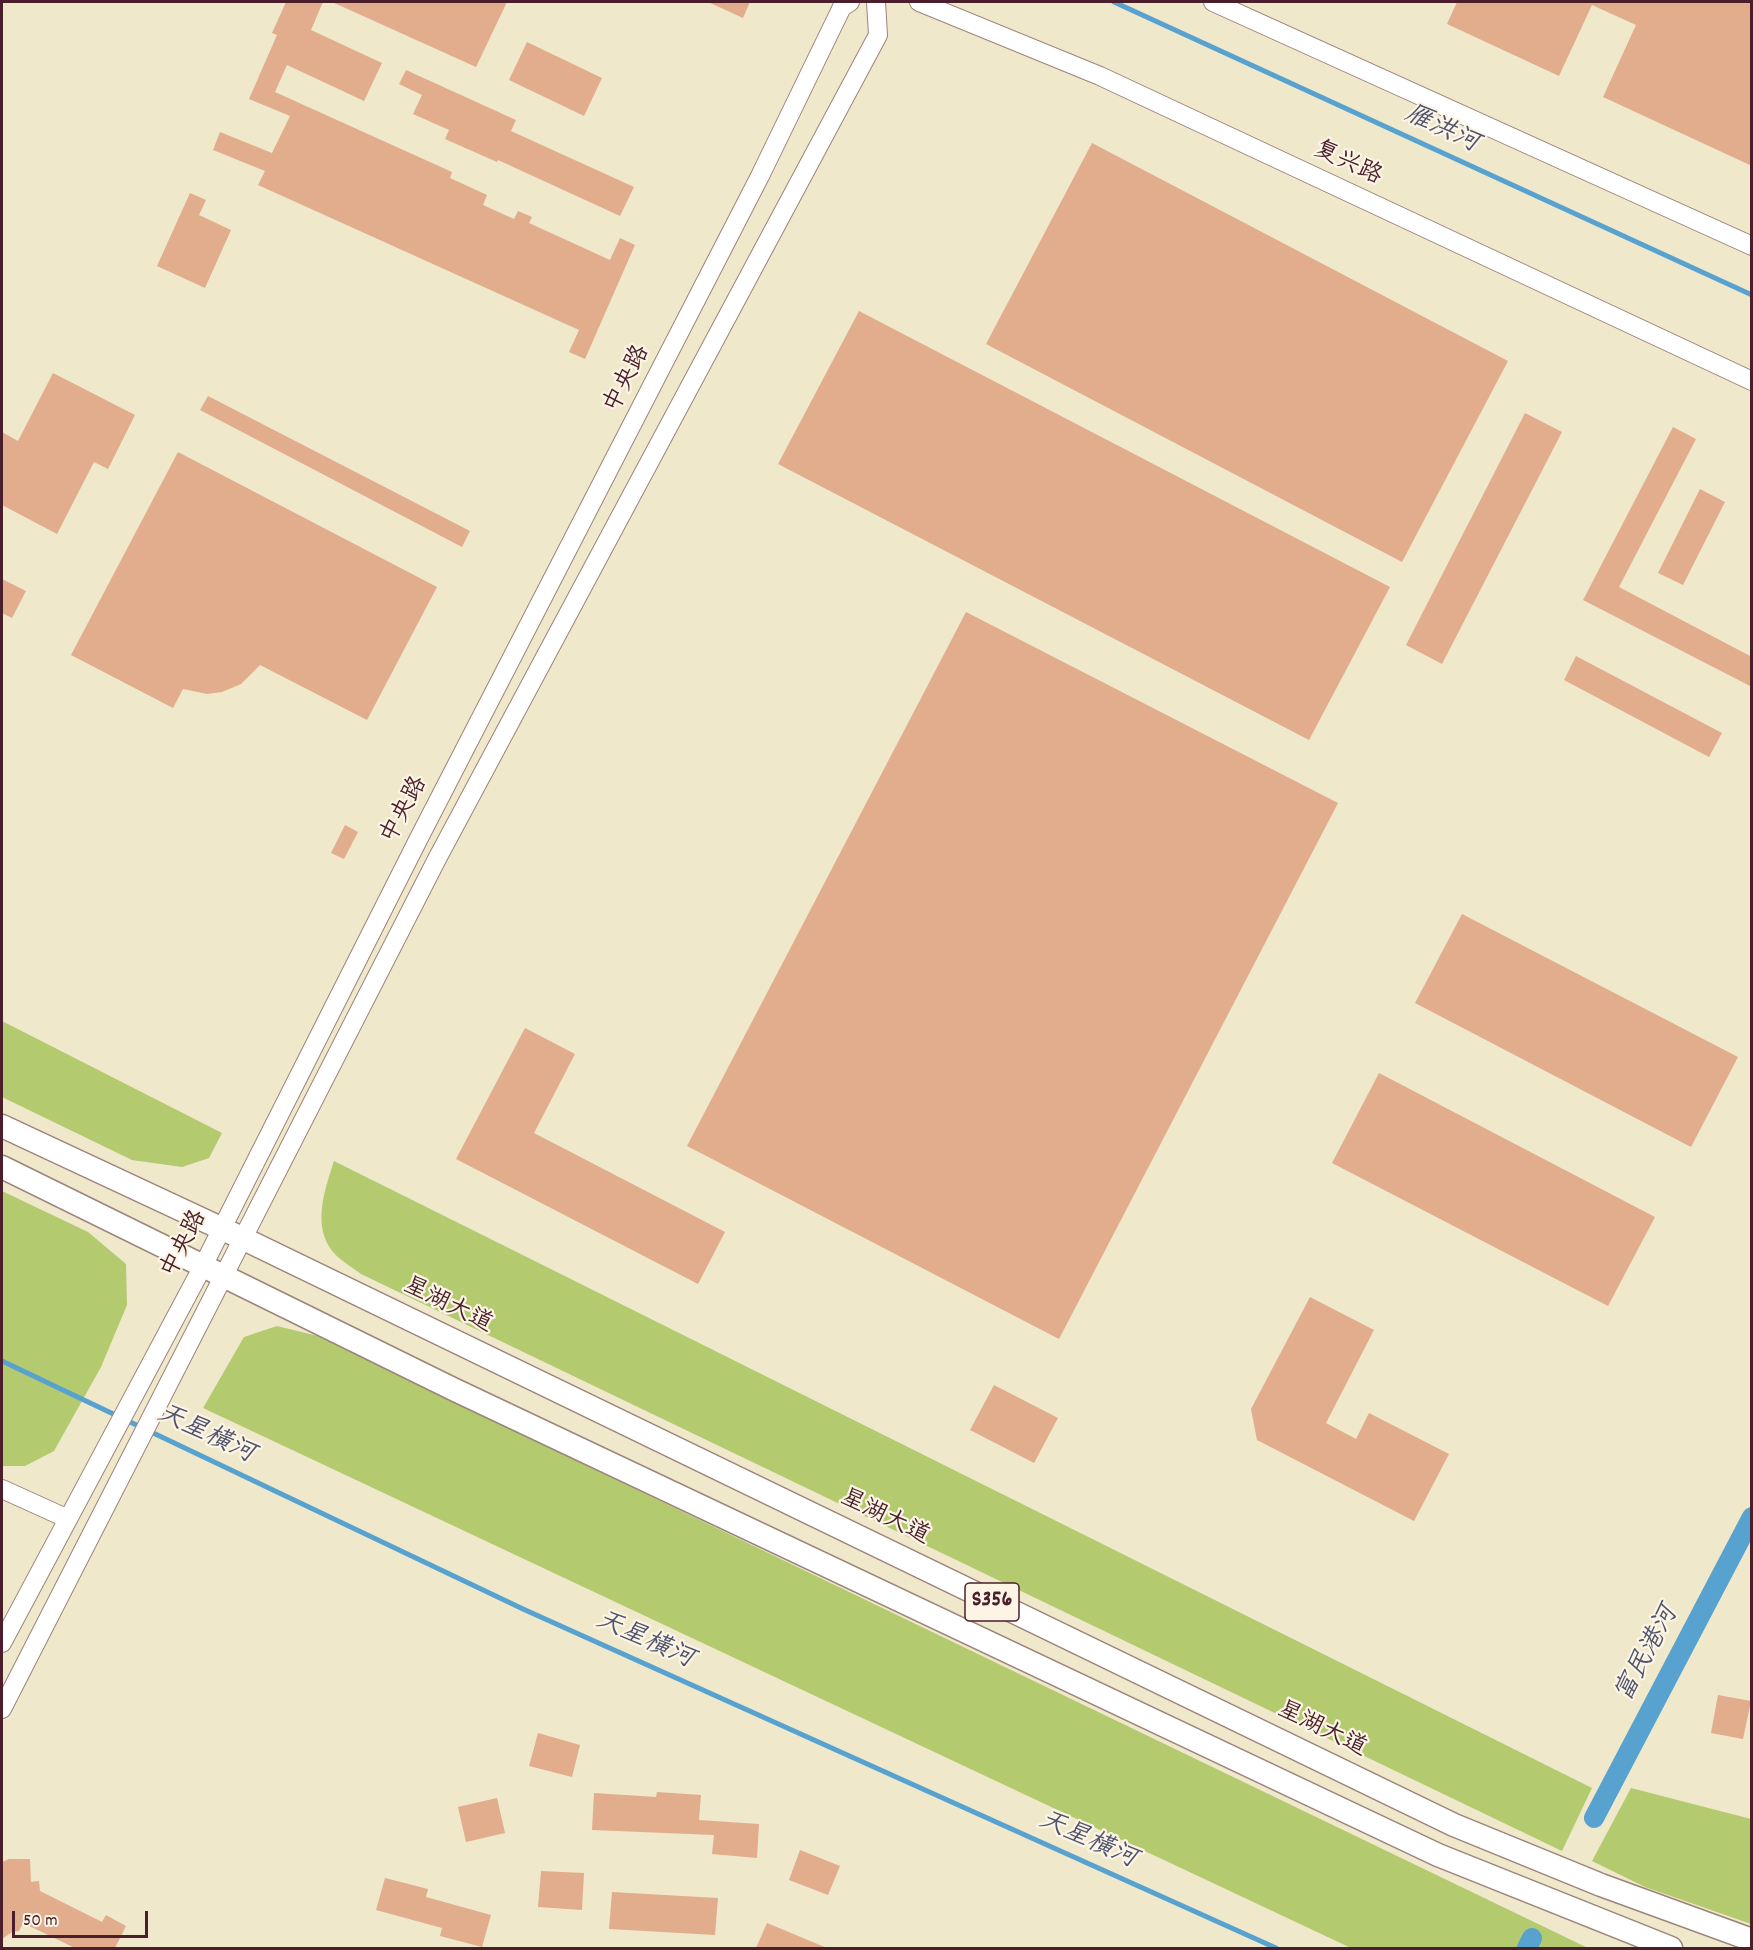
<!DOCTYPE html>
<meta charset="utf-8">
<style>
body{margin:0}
#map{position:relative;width:1753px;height:1950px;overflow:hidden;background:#efe8cb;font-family:Dekko,sans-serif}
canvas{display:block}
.frame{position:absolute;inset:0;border:3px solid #4a1f2b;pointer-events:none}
.scale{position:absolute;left:12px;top:1911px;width:136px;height:27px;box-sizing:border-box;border:3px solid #4a1f2b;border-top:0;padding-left:8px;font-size:18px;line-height:21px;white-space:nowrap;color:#4a1f2b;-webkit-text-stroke:4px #fcf5e5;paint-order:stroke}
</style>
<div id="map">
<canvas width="1753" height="1950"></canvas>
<div class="frame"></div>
<div class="scale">50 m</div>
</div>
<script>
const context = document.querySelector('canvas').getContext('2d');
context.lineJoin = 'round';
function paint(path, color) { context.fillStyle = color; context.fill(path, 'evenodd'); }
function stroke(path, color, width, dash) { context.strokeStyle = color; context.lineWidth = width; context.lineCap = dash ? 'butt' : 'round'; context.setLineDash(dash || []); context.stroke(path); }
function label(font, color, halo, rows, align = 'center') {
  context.font = font + ' Dekko,"LXGW WenKai TC",sans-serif'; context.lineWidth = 4.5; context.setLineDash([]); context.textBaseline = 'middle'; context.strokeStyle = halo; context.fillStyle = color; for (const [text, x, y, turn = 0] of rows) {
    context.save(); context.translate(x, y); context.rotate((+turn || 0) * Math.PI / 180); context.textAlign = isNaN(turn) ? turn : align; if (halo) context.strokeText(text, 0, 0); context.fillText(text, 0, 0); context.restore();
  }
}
const green = new Path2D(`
 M2,1021L222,1133L209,1158L182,1167L132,1160L2,1097Z
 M334,1161L1592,1788L1562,1851L361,1274C352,1267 341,1261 334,1253C311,1227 325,1189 334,1161Z
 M2,1191L88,1232L126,1264L127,1305L101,1367L54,1451L25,1466H2Z
 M277,1326L318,1336L1588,1948H1351L203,1408L244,1337Z
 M1631,1788L1751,1819V1924L1645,1887L1592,1861Z`);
const stream = new Path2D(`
 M1114,2L1752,295
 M2,1361L523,1609L1276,1948`);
const canal = new Path2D(`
 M1594,1818L1752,1517
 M1527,1948L1532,1938`);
const building = new Path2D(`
 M286,2H323L311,30L382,63L364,101L287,65L275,92L452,172L450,178L487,195L483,205L514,219L518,211L532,217L529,223L610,260L620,238L635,245L585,359L569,352L579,330L258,185L265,171L213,150L220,132L272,153L290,116L249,99L277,35L272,33Z
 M332,2H507L476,67Z
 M708,2H750L743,18Z
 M1457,2H1752V166L1603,97L1636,25L1592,5L1559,76L1447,24Z
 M527,42L602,78L584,116L509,80Z
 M406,70L516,120L511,131L634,187L620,216L498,160L497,162L445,139L449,130L413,114L422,95L399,84Z
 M1092,143L1508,361L1402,562L986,344Z
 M190,193L206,200L199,215L231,230L205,288L157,266Z
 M859,311L1390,587L1309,740L778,464Z
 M53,373L135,415L108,469L94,462L57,534L2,505V432L18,441Z
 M208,396L470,531L462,547L200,410Z
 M1525,413L1562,432L1442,664L1406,645Z
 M1673,427L1696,439L1619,587L1752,657V687L1583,600Z
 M178,452L437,587L367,720L260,665L241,684L222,692L207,694L183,689L173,708L71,655Z
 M1700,489L1725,502L1683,585L1658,573Z
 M2,579L26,591L12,618L2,613Z
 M966,612L1338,803L1059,1339L687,1146Z
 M1576,656L1722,733L1709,757L1564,680Z
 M345,825L358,832L344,859L331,853Z
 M1462,914L1738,1057L1691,1147L1415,1003Z
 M525,1028L575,1054L534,1133L725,1232L698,1284L456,1159Z
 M1379,1073L1655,1217L1608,1306L1332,1163Z
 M1310,1297L1374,1330L1326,1423L1356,1439L1369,1413L1449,1454L1414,1521L1257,1440L1251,1409Z
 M994,1385L1058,1418L1034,1463L970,1430Z
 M1718,1695L1751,1701L1743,1739L1711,1733Z
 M538,1733L580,1745L572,1777L529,1766Z
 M657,1792L701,1795L699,1820L759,1824L757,1858L712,1854L714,1835L592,1830L594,1793L656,1797Z
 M497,1798L505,1833L466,1842L458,1807Z
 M800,1850L840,1866L828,1895L789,1880Z
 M9,1859H30L31,1882L39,1881L40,1891L102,1922L106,1915L126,1926L115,1948H75L23,1923L19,1931L12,1932L2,1939V1862Z
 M541,1871L584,1873L582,1910L538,1907Z
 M385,1878L428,1889L426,1897L491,1915L482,1947L440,1936L442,1928L376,1910Z
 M612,1892L718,1898L715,1935L609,1929Z
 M767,1923L827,1948H756Z`);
const minor = new Path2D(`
 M919,2L1100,76L1752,381
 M1213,2L1752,246
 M2,1489L66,1518
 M2,1643L203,1266L419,838L760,176L842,7L850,2
 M2,1709L438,857L878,35L876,2`);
const major = new Path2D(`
 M2,1126L244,1239L1454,1825L1601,1885L1752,1940
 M2,1167L453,1389L1438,1855L1671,1948`);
const shields = [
 [992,1602,54]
];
const shieldNames = [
 ["S356",992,1602]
];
const streetNames = [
 ["复兴路",1347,165,25],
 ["中央路",629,380,-63],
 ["中央路",406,811,-62],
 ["中央路",186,1245,-63],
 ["星湖大道",447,1307,26],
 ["星湖大道",884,1519,26],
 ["星湖大道",1321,1731,26]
];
const waterNames = [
 ["雁洪河",1441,131,25],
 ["天星横河",205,1436,25],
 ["天星横河",644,1642,24],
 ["富民港河",1649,1655,-62],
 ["天星横河",1087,1842,24]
];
paint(green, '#b3ca6f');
stroke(stream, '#58a2d0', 5);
stroke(canal, '#58a2d0', 20);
paint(building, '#e1ad8d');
stroke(minor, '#9c847b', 20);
stroke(major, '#9c847b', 25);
stroke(minor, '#fff', 18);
stroke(major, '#fff', 22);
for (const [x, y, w] of shields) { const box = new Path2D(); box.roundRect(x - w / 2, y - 19, w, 38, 4.5); context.fillStyle = '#fcf5e5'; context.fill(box); stroke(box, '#4a1f2b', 1.5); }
label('bold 22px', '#4a1f2b', null, shieldNames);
label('24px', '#4a1f2b', '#fcf5e5', streetNames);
label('italic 26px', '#50536d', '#fcf5e5', waterNames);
</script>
